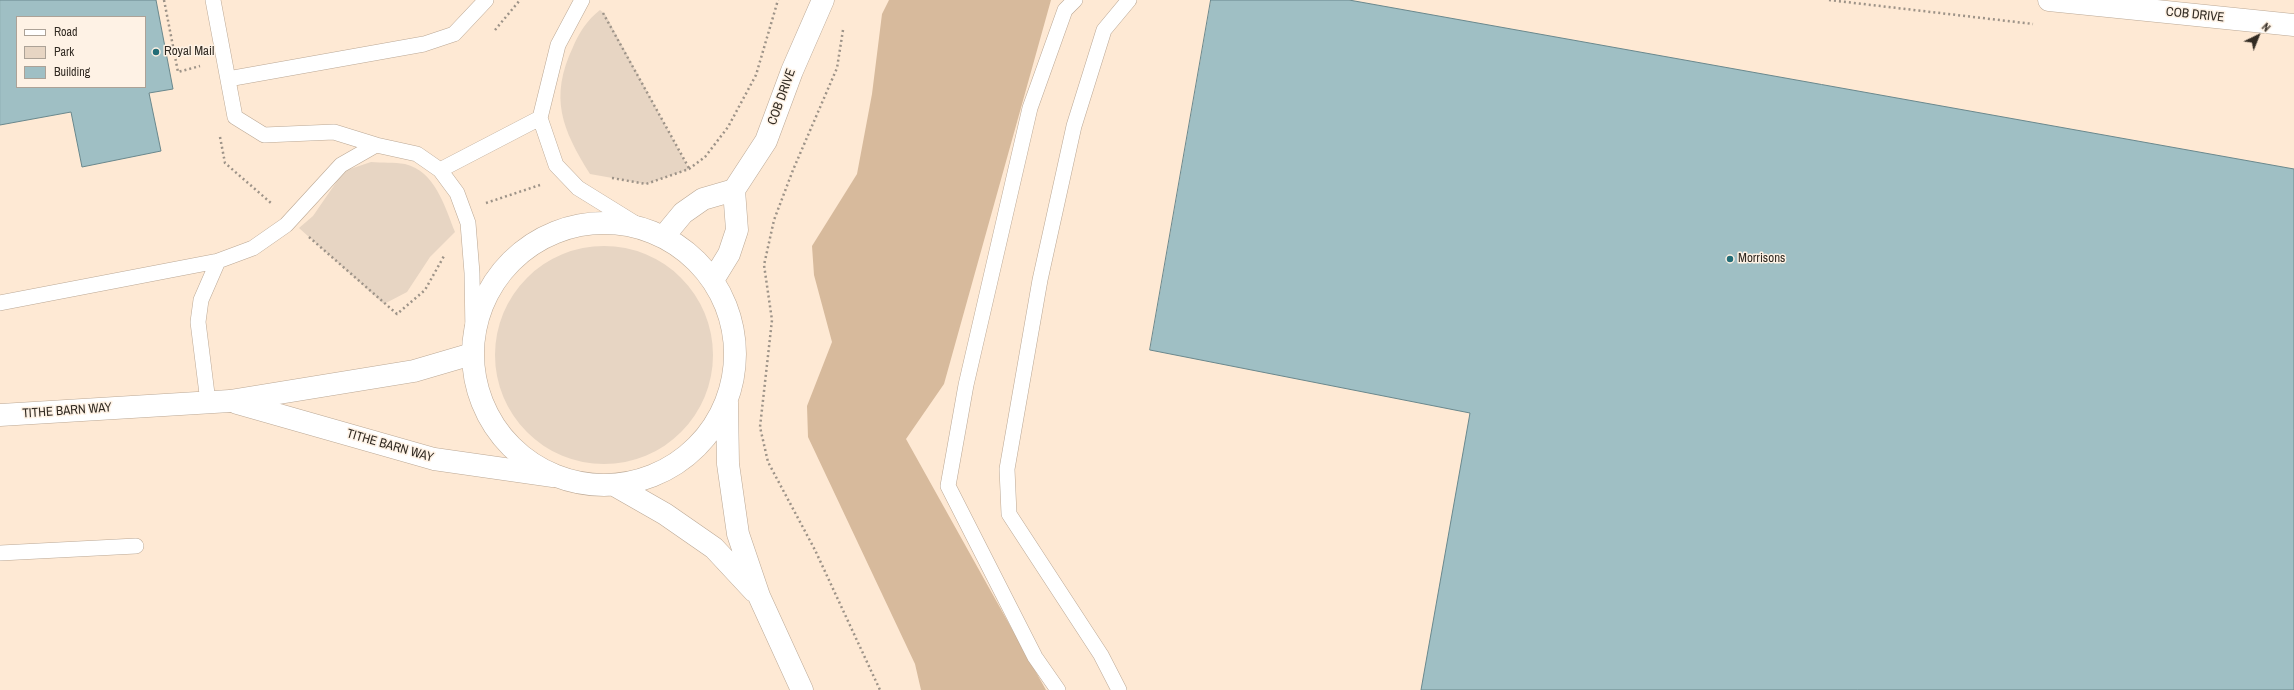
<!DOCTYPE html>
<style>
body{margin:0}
#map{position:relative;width:2294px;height:690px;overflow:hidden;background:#fef2e5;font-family:"Archivo Narrow",sans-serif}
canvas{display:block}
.legend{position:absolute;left:16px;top:16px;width:130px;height:72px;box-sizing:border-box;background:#fef2e5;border:1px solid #aca297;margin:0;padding:5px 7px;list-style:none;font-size:12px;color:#322b23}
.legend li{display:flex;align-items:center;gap:8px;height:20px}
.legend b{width:20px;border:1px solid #aca297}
.north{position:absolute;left:2238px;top:16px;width:40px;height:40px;-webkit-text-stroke:3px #fef2e5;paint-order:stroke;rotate:43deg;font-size:11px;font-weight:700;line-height:16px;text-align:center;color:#322b23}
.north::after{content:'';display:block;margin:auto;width:14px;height:18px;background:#322b23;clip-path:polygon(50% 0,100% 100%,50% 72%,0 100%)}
</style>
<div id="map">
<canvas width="2294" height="690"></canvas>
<ul class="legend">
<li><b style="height:5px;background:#fff"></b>Road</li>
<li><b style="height:11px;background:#e7d5c3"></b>Park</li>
<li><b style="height:11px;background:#9fbfc4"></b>Building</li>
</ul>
<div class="north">N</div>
</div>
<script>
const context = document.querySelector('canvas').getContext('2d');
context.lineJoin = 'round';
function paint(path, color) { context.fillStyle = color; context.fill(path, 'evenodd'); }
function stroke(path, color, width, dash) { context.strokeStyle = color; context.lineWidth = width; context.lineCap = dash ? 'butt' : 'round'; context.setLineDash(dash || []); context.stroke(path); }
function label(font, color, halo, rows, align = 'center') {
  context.font = font + ' "Archivo Narrow",sans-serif'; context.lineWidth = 3; context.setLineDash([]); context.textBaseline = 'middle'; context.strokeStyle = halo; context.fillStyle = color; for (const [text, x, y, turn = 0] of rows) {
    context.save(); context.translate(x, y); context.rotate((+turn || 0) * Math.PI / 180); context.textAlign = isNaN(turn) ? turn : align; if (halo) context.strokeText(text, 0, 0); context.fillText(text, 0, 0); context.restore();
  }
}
const built = new Path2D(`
 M0,0H2294V690H0ZM17,17H145V87H17Z`);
const green = new Path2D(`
 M600,10L605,14L689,169L646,184L590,174C562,129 549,98 573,47C579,33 587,20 600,10Z
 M371,162C382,163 394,162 405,164C435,171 445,207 455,232L430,257L407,292L384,304L299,228L313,216L344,171Z
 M495 355a109 109 0 1 1 218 0a109 109 0 1 1-218 0Z`);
const forest = new Path2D(`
 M889,0H1051L944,384L906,439L1046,690H921L915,664L808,437L807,406L832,342L814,275L812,246L857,174L872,94L882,14Z`);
const building = new Path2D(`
 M0,0H156L173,89L149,93L161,151L82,167L71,112L0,125ZM17,17H145V87H17Z
 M1211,0H1349L2294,169V690H1421L1470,413L1150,350Z`);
const path = new Path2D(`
 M164,0L178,72L200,66
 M1829,0L2033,24
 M603,13L690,170
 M495,30L520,0
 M843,30L837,68L793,170L774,220L764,265L772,320L760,427L768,462L815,550L880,690
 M220,137L225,163L271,203
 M612,178L646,184L689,169L705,157L728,127L756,75L778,0
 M486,203L540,185
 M309,237L397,314L425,290L444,256`);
const service = new Path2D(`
 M213,0L235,117L264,135L334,132L376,145L417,154L440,170L457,193L468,223L472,273L473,334
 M582,0L558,45L540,118L556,165L578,188L641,227
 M228,79L424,44L454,34L486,0
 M440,170L540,118
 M0,303L218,261L253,248L286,225L341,165L376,145
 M208,402L198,322L201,300L218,261
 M0,553L136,546
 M1058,690L1035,657L948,486L966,385L1030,108L1065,10L1075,0
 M1119,690L1101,655L1009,514L1007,469L1040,280L1074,126L1104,30L1129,0`);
const minor = new Path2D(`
 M2049,0L2294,25
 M237,403L434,459L553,476
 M0,415L230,401L414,371L472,354`);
const tertiary = new Path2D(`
 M473 354a131 131 0 1 1 262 0a131 131 0 1 1-262 0Z
 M664,236L683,213L703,199L734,190
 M713,280L729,254L737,230L734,190L766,141L792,71L823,0
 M727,403L728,464L738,534L759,596L802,690
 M616,486L665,514L714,548L754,591`);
const markers = [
 [156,52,4,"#236d77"],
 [1730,259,4,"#236d77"]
];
const streetNames = [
 ["COB DRIVE",2195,15,6],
 ["COB DRIVE",782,97,-70],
 ["TITHE BARN WAY",67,411,-4],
 ["TITHE BARN WAY",390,446,16]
];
const poiNames = [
 ["Royal Mail",164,52],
 ["Morrisons",1738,259]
];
paint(built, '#fee9d4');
paint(green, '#e7d5c3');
paint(forest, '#d7ba9c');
paint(building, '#9fbfc4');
stroke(building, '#6a888d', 1);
stroke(service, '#bba895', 16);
stroke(minor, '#bba895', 23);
stroke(tertiary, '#bba895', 23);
stroke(path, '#9d9388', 2.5, [2, 3]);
stroke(service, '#fff', 15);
stroke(minor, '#fff', 22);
stroke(tertiary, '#fff', 22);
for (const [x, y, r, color] of markers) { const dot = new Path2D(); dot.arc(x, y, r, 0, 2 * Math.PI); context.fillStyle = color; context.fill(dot); stroke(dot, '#fef2e5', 1.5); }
label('13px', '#322b23', '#fef2e5', streetNames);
label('13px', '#322b23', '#fef2e5', poiNames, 'left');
</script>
